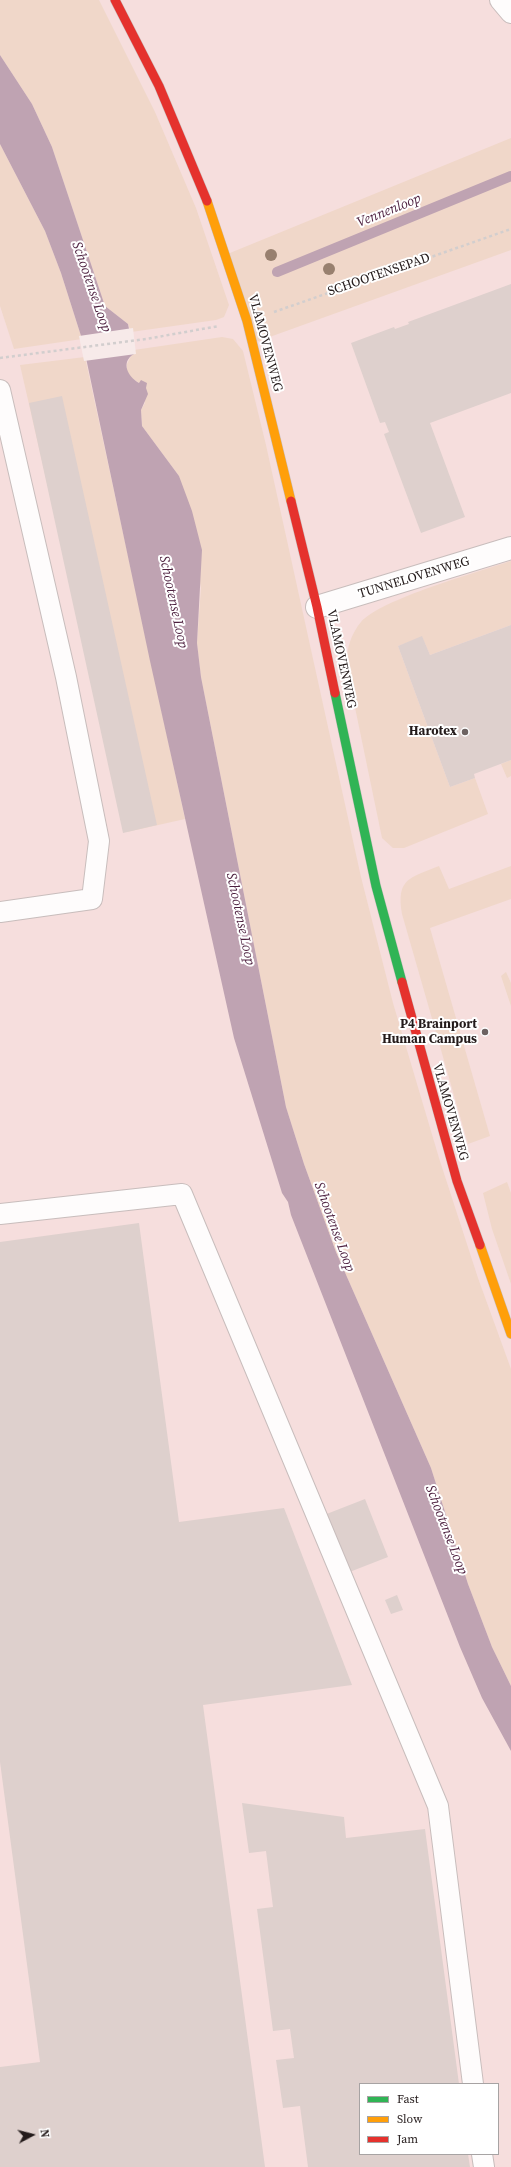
<!DOCTYPE html>
<style>
body{margin:0}
#map{position:relative;width:511px;height:2167px;overflow:hidden;background:#f7eae9;font-family:"Source Serif 4",serif}
canvas{display:block}
.legend{position:absolute;left:359px;top:2083px;width:140px;height:72px;box-sizing:border-box;background:#fff;border:1px solid #a7a3a3;margin:0;padding:5px 7px;list-style:none;font-size:12px;color:#231a1a}
.legend li{display:flex;align-items:center;gap:8px;height:20px}
.legend b{width:20px;border:1px solid #a7a3a3}
.north{position:absolute;left:12px;top:2115px;width:40px;height:40px;-webkit-text-stroke:3px #fff;paint-order:stroke;rotate:83deg;font-size:11px;font-weight:700;line-height:16px;text-align:center;color:#231a1a}
.north::after{content:'';display:block;margin:auto;width:14px;height:18px;background:#231a1a;clip-path:polygon(50% 0,100% 100%,50% 72%,0 100%)}
</style>
<div id="map">
<canvas width="511" height="2167"></canvas>
<ul class="legend">
<li><b style="height:5px;background:#30b455"></b>Fast</li>
<li><b style="height:5px;background:#ff9f0a"></b>Slow</li>
<li><b style="height:5px;background:#e5322d"></b>Jam</li>
</ul>
<div class="north">N</div>
</div>
<script>
const context = document.querySelector('canvas').getContext('2d');
context.lineJoin = 'round';
function paint(path, color) { context.fillStyle = color; context.fill(path, 'evenodd'); }
function stroke(path, color, width, dash) { context.strokeStyle = color; context.lineWidth = width; context.lineCap = dash ? 'butt' : 'round'; context.setLineDash(dash || []); context.stroke(path); }
function label(font, color, halo, rows, align = 'center') {
  context.font = font + ' "Source Serif 4",serif'; context.lineWidth = 4; context.setLineDash([]); context.textBaseline = 'middle'; context.strokeStyle = halo; context.fillStyle = color; for (const [text, x, y, turn = 0] of rows) {
    context.save(); context.translate(x, y); context.rotate((+turn || 0) * Math.PI / 180); context.textAlign = isNaN(turn) ? turn : align; if (halo) context.strokeText(text, 0, 0); context.fillText(text, 0, 0); context.restore();
  }
}
const built = new Path2D(`
 M0,0H511V2167H0ZM360,2084H498V2154H360Z`);
const green = new Path2D(`
 M0,0H99L155,112L196,208L229,305L224,317L216,320L131,332L128,324L105,306L52,147L32,104L0,55Z
 M511,138V250L253,343L225,255Z
 M0,144L45,231L61,273L82,339L14,349L0,306Z
 M222,337L233,339L243,351L266,445L361,877L393,1003L439,1158L478,1278L511,1369V1686L492,1647L468,1584L431,1468L336,1252L304,1164L286,1107L201,677L197,643L201,588L179,476L142,426L141,410L145,403L139,383L129,376L127,371V364L134,350Z
 M85,357L185,819L127,832L20,365Z
 M511,561V625L430,655L422,637L398,646L450,787L475,778L488,814L404,848H393L382,838L346,664C347,648 351,634 361,622C381,599 478,572 511,561Z
 M511,760V776L507,778L501,764Z
 M439,866L449,889L511,866V899L430,928L490,1136L468,1144L402,914C396,878 410,878 439,866Z
 M506,972L511,983V1006L501,976Z
 M507,1182L511,1193V1284L492,1229L483,1193Z`);
const water = new Path2D(`
 M0,55L32,104L52,147L105,306L128,324L134,354C120,362 128,377 139,383L141,380L147,383L146,388L148,394L141,410L142,426L179,476L192,511L202,550L197,643L201,677L286,1107L304,1164L336,1252L431,1468L468,1584L492,1647L511,1686V1751L482,1698L460,1647L291,1215L288,1202L282,1193L234,1038L150,661L82,339L61,273L45,231L0,144Z`);
const pier = new Path2D(`
 M133,328L136,354L84,361L79,336Z`);
const stream = new Path2D(`
 M277,272L511,176`);
const building = new Path2D(`
 M511,284V393L430,423L465,517L421,533L384,434L389,432L385,422L380,423L351,343L394,327L395,329L409,324L408,322Z
 M62,396L157,825L123,833L29,403Z
 M511,625V760L474,774L475,778L450,787L398,646L422,636L430,655Z
 M139,1223L179,1522L284,1508L352,1685L203,1705L265,2167H0V2067L40,2062L0,1762V1242Z
 M365,1499L388,1557L347,1573L324,1515Z
 M397,1595L403,1610L391,1614L385,1600Z
 M242,1803L344,1817L346,1838L425,1829L459,2084H360V2154H468L470,2167H308L300,2106L283,2108L276,2060L294,2058L290,2029L273,2031L257,1909L273,1907L266,1851L249,1853Z`);
const path = new Path2D(`
 M274,312L511,229
 M0,358L146,339L219,326`);
const lane = new Path2D(`
 M500,0L511,13
 M0,390L66,677L99,841L92,899L0,912
 M0,1214L182,1194L438,1806L473,2084
 M482,2154L484,2167`);
const street = new Path2D(`
 M317,607L511,548`);
const fast = new Path2D(`
 M335,693L376,886L402,982`);
const slow = new Path2D(`
 M207,201L247,321L291,501
 M480,1245L511,1334`);
const jam = new Path2D(`
 M115,0L159,86L207,201
 M291,501L317,607L335,693
 M402,982L457,1181L480,1245`);
const trees = [
 [271,255],
 [329,269]
];
const markers = [
 [465,732,4,"#6d6362"],
 [485,1032,4,"#6d6362"]
];
const streetNames = [
 ["SCHOOTENSEPAD",379,275,-19],
 ["VLAMOVENWEG",265,343,75],
 ["TUNNELOVENWEG",414,578,-17],
 ["VLAMOVENWEG",341,659,78],
 ["VLAMOVENWEG",450,1112,74]
];
const poiNames = [
 ["Harotex",457,732],
 ["P4 Brainport",477,1025],
 ["Human Campus",477,1040]
];
const waterNames = [
 ["Vennenloop",389,211,-22],
 ["Schootense Loop",91,287,71],
 ["Schootense Loop",173,602,78],
 ["Schootense Loop",240,919,78],
 ["Schootense Loop",334,1227,70],
 ["Schootense Loop",446,1530,69]
];
paint(built, '#f6dedd');
paint(green, '#f0d7c9');
paint(water, '#bfa3b2');
paint(pier, '#f7eae9');
stroke(stream, '#bfa3b2', 10);
paint(building, '#ded0cd');
stroke(lane, '#c8bdbc', 22);
stroke(street, '#c8bdbc', 24);
stroke(fast, '#c8bdbc', 10);
stroke(slow, '#c8bdbc', 10);
stroke(jam, '#c8bdbc', 10);
stroke(path, '#d2cece', 2.5, [3, 3]);
stroke(lane, '#fefcfc', 20);
stroke(street, '#fefcfc', 22);
stroke(fast, '#30b455', 9);
stroke(slow, '#ff9f0a', 9);
stroke(jam, '#e5322d', 9);
context.fillStyle = '#98806f';
for (const [x, y] of trees) { context.beginPath(); context.arc(x, y, 6, 0, 2 * Math.PI); context.fill(); }
for (const [x, y, r, color] of markers) { const dot = new Path2D(); dot.arc(x, y, r, 0, 2 * Math.PI); context.fillStyle = color; context.fill(dot); stroke(dot, '#fff', 1.5); }
label('13px', '#231a1a', '#fff', streetNames);
label('bold 13px', '#231a1a', '#fff', poiNames, 'right');
label('italic 14px', '#4c1f3e', '#fff', waterNames);
</script>
